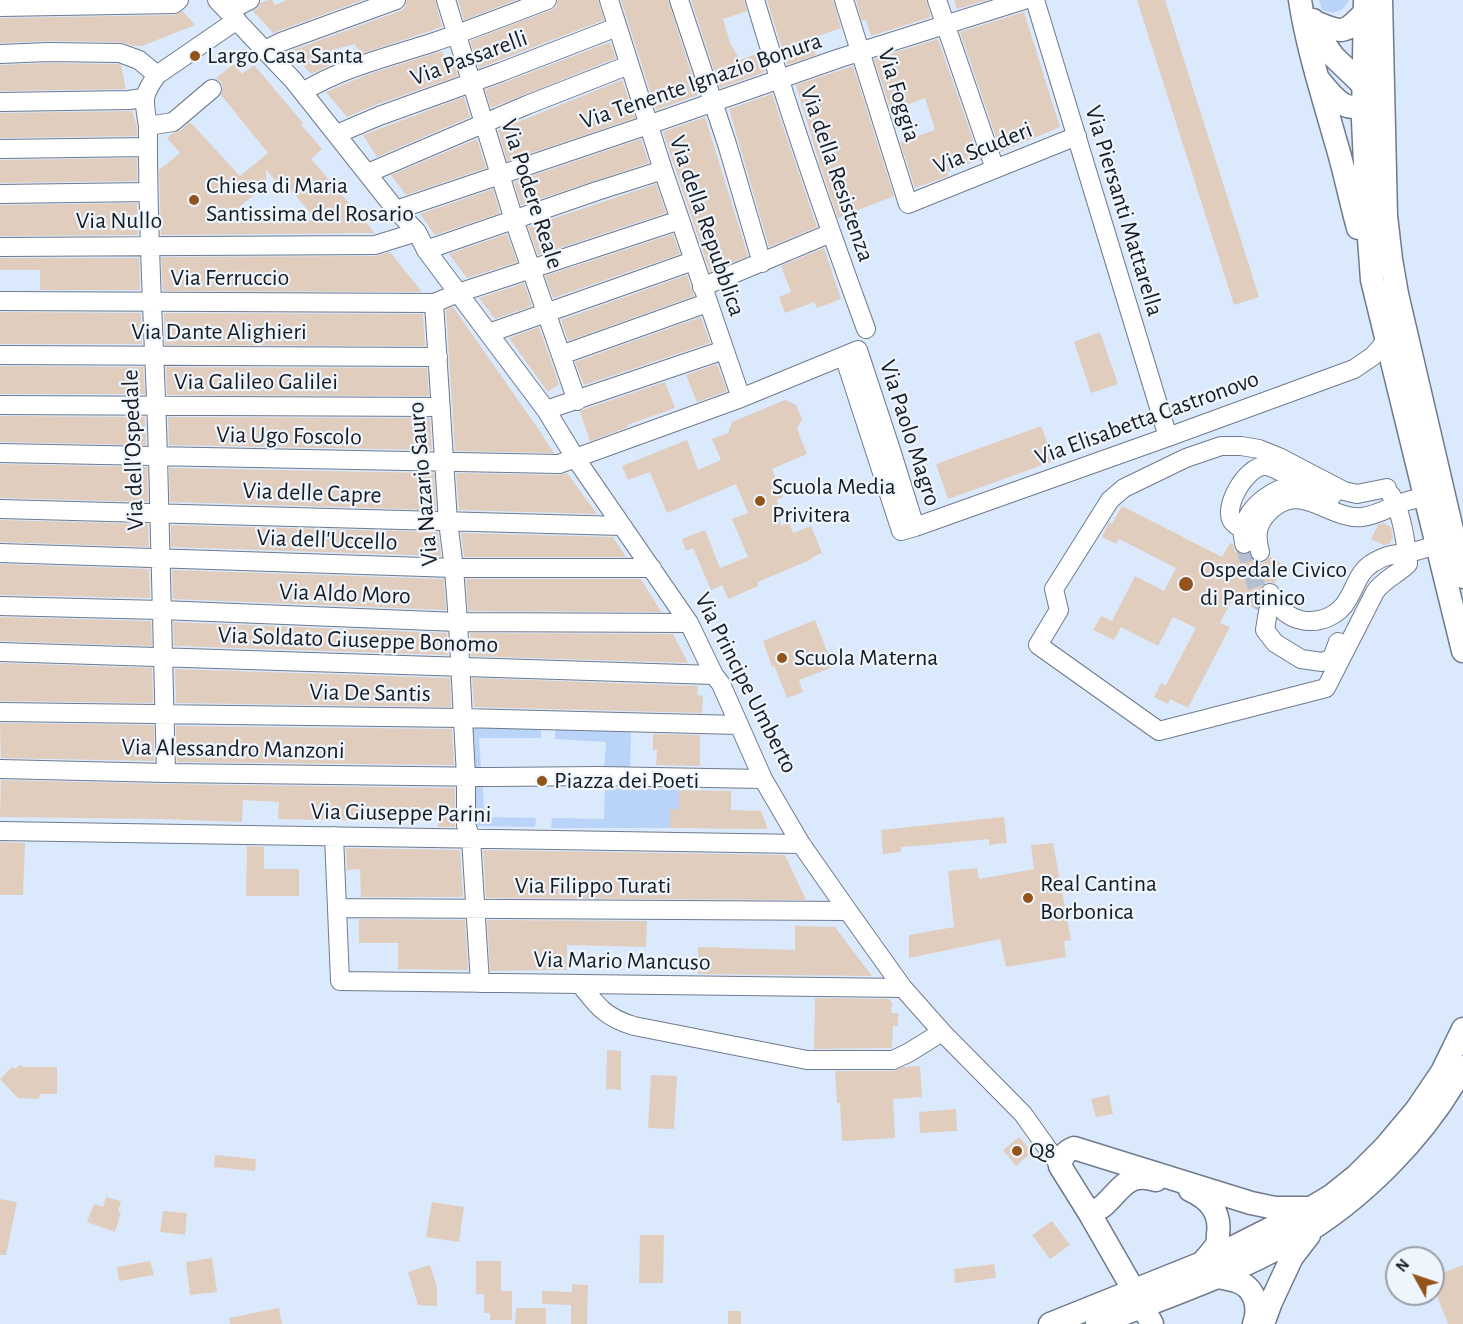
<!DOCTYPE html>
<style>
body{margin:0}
#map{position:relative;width:1463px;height:1324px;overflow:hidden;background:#dbe9fc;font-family:"Alegreya Sans",sans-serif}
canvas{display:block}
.north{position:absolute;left:1385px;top:1246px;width:60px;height:60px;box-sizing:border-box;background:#eff5fd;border:2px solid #999ea6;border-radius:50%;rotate:310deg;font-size:16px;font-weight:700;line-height:24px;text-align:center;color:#171c23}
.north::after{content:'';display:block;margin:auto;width:21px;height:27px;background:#93541b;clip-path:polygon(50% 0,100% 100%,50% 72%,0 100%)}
</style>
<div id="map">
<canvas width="1463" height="1324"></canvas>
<div class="north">N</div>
</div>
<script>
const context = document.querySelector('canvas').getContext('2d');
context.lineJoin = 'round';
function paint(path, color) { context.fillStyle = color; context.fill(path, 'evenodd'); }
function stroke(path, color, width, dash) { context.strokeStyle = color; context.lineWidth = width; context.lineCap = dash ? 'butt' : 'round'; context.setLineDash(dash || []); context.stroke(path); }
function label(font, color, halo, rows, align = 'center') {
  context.font = font + ' "Alegreya Sans",sans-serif'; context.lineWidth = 4.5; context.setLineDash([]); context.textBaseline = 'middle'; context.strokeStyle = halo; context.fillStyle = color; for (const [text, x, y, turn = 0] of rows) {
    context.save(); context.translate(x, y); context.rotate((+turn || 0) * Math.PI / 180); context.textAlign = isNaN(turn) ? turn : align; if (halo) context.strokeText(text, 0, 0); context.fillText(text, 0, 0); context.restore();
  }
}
const green = new Path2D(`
 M1319,0H1349C1344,12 1334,15 1322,10Z
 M468,727L541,729V738H479L481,768H471Z
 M555,729L611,730L631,732L630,770L604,771L606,742L555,739Z
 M483,785L484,817L536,818L535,827L474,826L472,786Z
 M605,788L679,790V809L670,828H551L552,818L604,819Z`);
const building = new Path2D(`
 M269,0H272L275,5L287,0H363L273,33L253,11L259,7L260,3Z
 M407,0H435L442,27L360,54L355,44L331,50L335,63L311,74L290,51L400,11L405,7Z
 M458,0H516L464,20Z
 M558,0H598L604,20L479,68L470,41L551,10L556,7Z
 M621,0H668L698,95L656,110Z
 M691,0H744L747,11L723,19L730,43L740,60L759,53L765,72L720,88Z
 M767,0H833L841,28L810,39L816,55L787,65Z
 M856,0H926L931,17L871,36L866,20L862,21Z
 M954,0H987L957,9Z
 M1137,0H1165L1259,297L1234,305Z
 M183,11L195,25L142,46H134L120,42L48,41L0,43V18L174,15Z
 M1024,12L1060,127L1001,152L960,32Z
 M938,39L980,160L947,172L948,176L921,186V185L915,188L900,142L935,130L925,98L891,111L874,59Z
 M610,42L616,58L491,108L485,90Z
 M442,51L444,57L451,54L458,76L375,105L347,117L326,92L369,74Z
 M48,63L118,64L121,65L126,89L0,91V65Z
 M234,64L242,74L254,65L303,123L301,125L322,149L311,159L375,233L161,235L159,170L180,153L167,138L173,133L180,131L190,122L240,176L268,153L221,95L223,86L220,81L216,78ZM266,169L286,194L291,190L316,220H258L264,215L227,217L266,185Z
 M853,66L894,196L838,218L820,165L796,85Z
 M622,80L635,118L507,161L498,130Z
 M772,94L817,227L769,247L729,109Z
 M464,97L470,117L377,157L363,135Z
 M132,111L137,127V136L0,138V113Z
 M705,117L748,256L710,272L663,132Z
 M477,139L486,168L406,195L391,175Z
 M641,139L649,163L521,205L514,182Z
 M137,158V181L0,183V160Z
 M656,184L666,213L538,255L528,227Z
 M493,189L500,213L435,235L420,214Z
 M137,203L138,235L0,236V205Z
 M507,234L517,262L467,278L449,254Z
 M673,234L680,254L553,298L545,276Z
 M824,248L841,299L817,308L814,302L785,313L779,297L791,292L781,266Z
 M390,252L422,292L163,291L161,257L375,256Z
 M0,258H139L140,290H40V270H0Z
 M687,275L694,296L568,341L561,320Z
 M524,283L532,306L495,319L479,298Z
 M453,307L537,427L554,453L455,451L446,310Z
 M0,312L141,313L142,344H0Z
 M164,313L423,314L425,346L165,345Z
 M701,317L710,343L584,385L575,362Z
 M539,327L559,384L548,392L509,338Z
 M1100,332L1118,384L1091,393L1074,342Z
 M717,364L727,391L697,402L686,375Z
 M0,366L143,367L145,394H0Z
 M166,367L427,368L429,396L167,395Z
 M665,382L675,408L627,425L628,427L590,441L580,412L585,409Z
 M785,400L796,405L802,419L797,429L807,454L772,469L783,497L777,499L781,526L789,523L793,533L811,526L822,553L811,558L812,559L758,582V586L728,599L722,585L711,590L693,548L686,551L682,539L705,530L720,568L748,557L732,519L748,513L736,484L667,513L650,472L628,480L622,466L687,440L698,470L721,460L712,439L728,433L732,422Z
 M0,416L145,417L146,445L0,442Z
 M168,417L430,418L432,450L169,445Z
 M1041,426L1054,461L948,499L936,464Z
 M0,464L147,467L148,502L0,498Z
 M169,468L434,473L436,510L170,502Z
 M456,473L559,475L567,473L597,514L459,510Z
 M1122,506L1222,557L1230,543L1233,544L1234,550L1238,554L1244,555L1249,554L1251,559L1256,563H1263L1270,557L1285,565L1275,583L1269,582L1265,583L1261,587L1259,594L1262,602L1259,604L1257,610L1233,598L1220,623L1230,627L1188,708L1170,699L1168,704L1154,697L1161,683L1166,685L1196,628L1173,617L1158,646L1121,627L1114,640L1093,630L1101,616L1112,621L1135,576L1164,591L1176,568L1119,539L1116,544L1102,537L1109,522L1112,524Z
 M0,520L148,524L149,547L0,542Z
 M1383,523L1391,527L1393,537L1389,544L1384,545L1371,539L1378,525Z
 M171,525L438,532L441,556L171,547Z
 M461,533L613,537L626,557H464Z
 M0,564L149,569L150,598L0,595Z
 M172,570L444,579L446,610L173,599Z
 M466,579H641L661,612L468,611Z
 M0,617L151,621L152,646L0,641Z
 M815,620L833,667L799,680L803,692L787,698L774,665L772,667L763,641Z
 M173,622L447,633L448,655L174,646Z
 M470,633L673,634L688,663L471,656Z
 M0,663L152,668L153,703L0,701Z
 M175,669L450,678L451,707L176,703Z
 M472,678L698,686L697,695L703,696L702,713L474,707Z
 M0,723L154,725V761L1,758Z
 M176,726L452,729L454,765L177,762Z
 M653,734L700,735V766L656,765L657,750H653Z
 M1,780L166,784L455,788V827H438V811L401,809V822L278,819L279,802L243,800L242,822L162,819L0,817Z
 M679,790L731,791V810L761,811L768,829L670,828V809H679Z
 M1004,817L1007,843L989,845V839L916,846L901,847V852L883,854L881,830Z
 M0,842L25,843L23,895H0Z
 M1053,843L1071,940L1064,941L1066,957L1006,967L1000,939L909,958V935L954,927L948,871L977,868L979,879L1034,869L1031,845Z
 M247,846L264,847V869H299V896H246Z
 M346,848L460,850L463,897H361L360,869L347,870Z
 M483,850L785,855L806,900L486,898Z
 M359,919L465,920L468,970L398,969V943H359Z
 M487,920L647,921L646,947L567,945V970L490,971Z
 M795,926L835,927L872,976L698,974V947L795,950Z
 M815,998L889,999L892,1003L891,1013H898V1026H893L892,1048L814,1049Z
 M607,1050L621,1051V1090L606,1089Z
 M20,1065L24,1067H57V1094H40L39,1099L18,1098L0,1079L12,1067L15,1069Z
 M920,1066L922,1097L893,1099L895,1138L842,1141L840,1103H837L835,1071H893L904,1067Z
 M651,1075L677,1076L674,1129L648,1128Z
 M1109,1095L1113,1114L1096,1117L1091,1099Z
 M956,1109L957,1131L920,1133L919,1112Z
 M1019,1137L1032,1152L1016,1166L1003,1150Z
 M215,1155L256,1159L255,1171L214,1167Z
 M106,1197L121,1201L118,1211L121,1212L115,1232L87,1222L94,1204L103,1207Z
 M0,1199L17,1202L6,1255H0Z
 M432,1202L464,1207L459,1242L426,1237Z
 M163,1211L187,1213L185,1235L160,1232Z
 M1052,1221L1070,1245L1050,1259L1032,1235Z
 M640,1235H664L663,1283H639Z
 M212,1258L217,1292L190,1295L186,1262Z
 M150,1261L154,1275L119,1281L117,1267Z
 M476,1261H501V1291H512V1320H490V1313H484V1294H476Z
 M994,1264L996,1278L955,1283L954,1269Z
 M430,1265L437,1287V1306L418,1305L408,1272Z
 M1463,1265V1324H1448L1433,1286V1277Z
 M572,1284L588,1285L587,1324H571V1305L542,1304V1291L572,1292Z
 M279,1308L282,1324H230L229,1318Z
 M516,1308H546V1324H515Z
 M728,1311H741V1324H728Z`);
const minorTunnel = new Path2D(`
 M1244,544L1260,598L1264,606`);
const minor = new Path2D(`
 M217,0L293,80L396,210L417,232L426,250L546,410L576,459L689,623L714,675L721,684L763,779L801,844L848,911L903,988L942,1032L1023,1114L1060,1166
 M446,0L514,220L577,401
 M609,0L663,170L741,398
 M679,0L727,144L762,263
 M755,0C788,111 826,220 866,329
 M844,0L908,204L1077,136
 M937,0L995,169
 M1035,0L1168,437
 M0,7L174,4L179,0
 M228,11L250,0
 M265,50L281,42L396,0
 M0,54L48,52L120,53L139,60L157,75
 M303,92C341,68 388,57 431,43C470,30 508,15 547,0
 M0,102L129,100L143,98
 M148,126L173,122L212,89
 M337,134L379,116L501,72L617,27
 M0,149L147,147
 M368,173L527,105L629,65
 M0,194L148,192
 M396,210L648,125L840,58L1024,0
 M0,247L375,245L417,232
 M426,250L597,191L663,170
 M702,287L831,233
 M0,301L434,303L458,293L680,220
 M434,303L448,522L454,568L458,622L466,777V825L471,838L480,983
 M489,333L693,261
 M0,355L438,357
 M561,355L707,303
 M844,356L901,531L915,527L1168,437L1354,369L1373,356L1386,341
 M0,405L440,407
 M546,410L724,350
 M0,453L559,464L741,398L858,350L891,450L915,527
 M1387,488L1357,494L1344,491L1279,457L1259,449L1241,446H1221L1186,458L1124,488L1110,500L1054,589L1059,610L1038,645L1159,731L1326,688L1375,592C1383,580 1398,574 1408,564
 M1391,495C1402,512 1406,543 1408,563
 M0,509L622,526
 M1243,530C1240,528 1234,524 1232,521C1223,506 1246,467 1264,466C1272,465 1297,481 1306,485
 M1244,544C1244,540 1242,534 1243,530C1248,505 1276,485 1300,486C1312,487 1321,491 1332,496
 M1260,552C1256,537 1256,526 1267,514C1299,478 1328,520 1362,517C1388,514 1407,492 1437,500
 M0,553L454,568H652
 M1270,593C1277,606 1286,617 1301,620C1319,624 1339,616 1348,599C1356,586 1358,573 1371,564C1385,555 1391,555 1406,553C1417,552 1427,547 1438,545
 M0,606L161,610L458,622L689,623
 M1268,611L1265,630L1275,643L1301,659L1322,662L1332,658L1338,642
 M0,652L714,675
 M0,712L462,718L739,725
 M0,769L166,773L494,777L599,776L763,779
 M166,773C164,668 160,563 158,458C155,347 147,237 148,126C144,100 141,97 157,75L237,20
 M0,831L801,844
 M334,836L340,981L903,988
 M337,908L848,911
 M580,984C597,1006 606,1018 634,1026L807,1060H893L908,1053L942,1032`);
const major = new Path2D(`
 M1300,0C1307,47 1322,93 1335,139C1344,168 1350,199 1358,228
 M1365,0L1363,120L1367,210L1372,280L1463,651
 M1381,0L1386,216L1391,259L1397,294L1463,577
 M1313,20L1323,42L1334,57L1358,80L1369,93
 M1315,22C1343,34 1345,34 1366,11
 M1320,81C1336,101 1352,121 1372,93
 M1190,1190C1210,1199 1221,1213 1218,1234C1218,1237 1218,1241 1217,1244C1214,1250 1207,1257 1202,1263
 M1090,1214C1094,1211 1099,1209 1103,1206C1121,1190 1127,1171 1156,1180
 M1217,1277C1223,1278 1230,1279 1236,1281C1255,1287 1260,1307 1254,1324
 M1129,1282L1090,1214L1060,1166C1063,1156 1064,1152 1074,1148L1251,1203L1275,1208H1307
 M1145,1311L1152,1324
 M1050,1324L1202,1263L1311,1208L1331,1196L1356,1176L1385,1147L1417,1109L1442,1072L1463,1029
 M1097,1324C1163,1298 1232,1275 1295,1239C1361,1201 1427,1135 1463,1067
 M1263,1324L1271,1302L1292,1257L1309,1235`);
const markers = [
 [195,56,6,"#93541b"],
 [194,200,6,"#93541b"],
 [760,501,6,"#93541b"],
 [1186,584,8,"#93541b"],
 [782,658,6,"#93541b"],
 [542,781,6,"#93541b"],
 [1028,898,6,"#93541b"],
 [1017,1151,6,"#93541b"]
];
const poiNames = [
 ["Largo Casa Santa",207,56],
 ["Chiesa di Maria",206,186],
 ["Santissima del Rosario",206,214],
 ["Scuola Media",772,487],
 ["Privitera",772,515],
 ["Ospedale Civico",1200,570],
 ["di Partinico",1200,598],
 ["Scuola Materna",794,658],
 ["Piazza dei Poeti",554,781],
 ["Real Cantina",1040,884],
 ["Borbonica",1040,912],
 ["Q8",1029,1151]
];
const streetNames = [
 ["Via Passarelli",469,58,-20],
 ["Via Tenente Ignazio Bonura",701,81,-19],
 ["Via Foggia",899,95,73],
 ["Via Scuderi",983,148,-22],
 ["Via della Resistenza",837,174,71],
 ["Via Podere Reale",532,194,72],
 ["Via Piersanti Mattarella",1124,211,73],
 ["Via Nullo",119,221],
 ["Via della Repubblica",707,226,71],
 ["Via Ferruccio",230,278],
 ["Via Dante Alighieri",219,332],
 ["Via Galileo Galilei",256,382],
 ["Via Elisabetta Castronovo",1147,418,-20],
 ["Via Paolo Magro",910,433,72],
 ["Via Ugo Foscolo",289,436,1],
 ["Via dell'Ospedale",133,450,-92],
 ["Via Nazario Sauro",423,484,-95],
 ["Via delle Capre",312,493,2],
 ["Via dell'Uccello",327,540,2],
 ["Via Aldo Moro",345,594,2],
 ["Via Soldato Giuseppe Bonomo",358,640,2],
 ["Via Principe Umberto",746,683,63],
 ["Via De Santis",370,693,1],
 ["Via Alessandro Manzoni",233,749,1],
 ["Via Giuseppe Parini",401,813,1],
 ["Via Filippo Turati",593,886],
 ["Via Mario Mancuso",622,961,1]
];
paint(green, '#bad4f9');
paint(building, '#e1cdbe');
stroke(minorTunnel, '#b4c0d1', 18, [18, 9]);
stroke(minor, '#6f7b8c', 20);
stroke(major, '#6f7b8c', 25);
stroke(minor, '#fff', 18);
stroke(major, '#fff', 22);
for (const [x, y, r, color] of markers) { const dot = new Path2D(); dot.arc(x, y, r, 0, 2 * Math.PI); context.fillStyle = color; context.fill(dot); stroke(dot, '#eff5fd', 2); }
label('24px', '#171c23', '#eff5fd', poiNames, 'left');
label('24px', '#171c23', '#eff5fd', streetNames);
</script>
